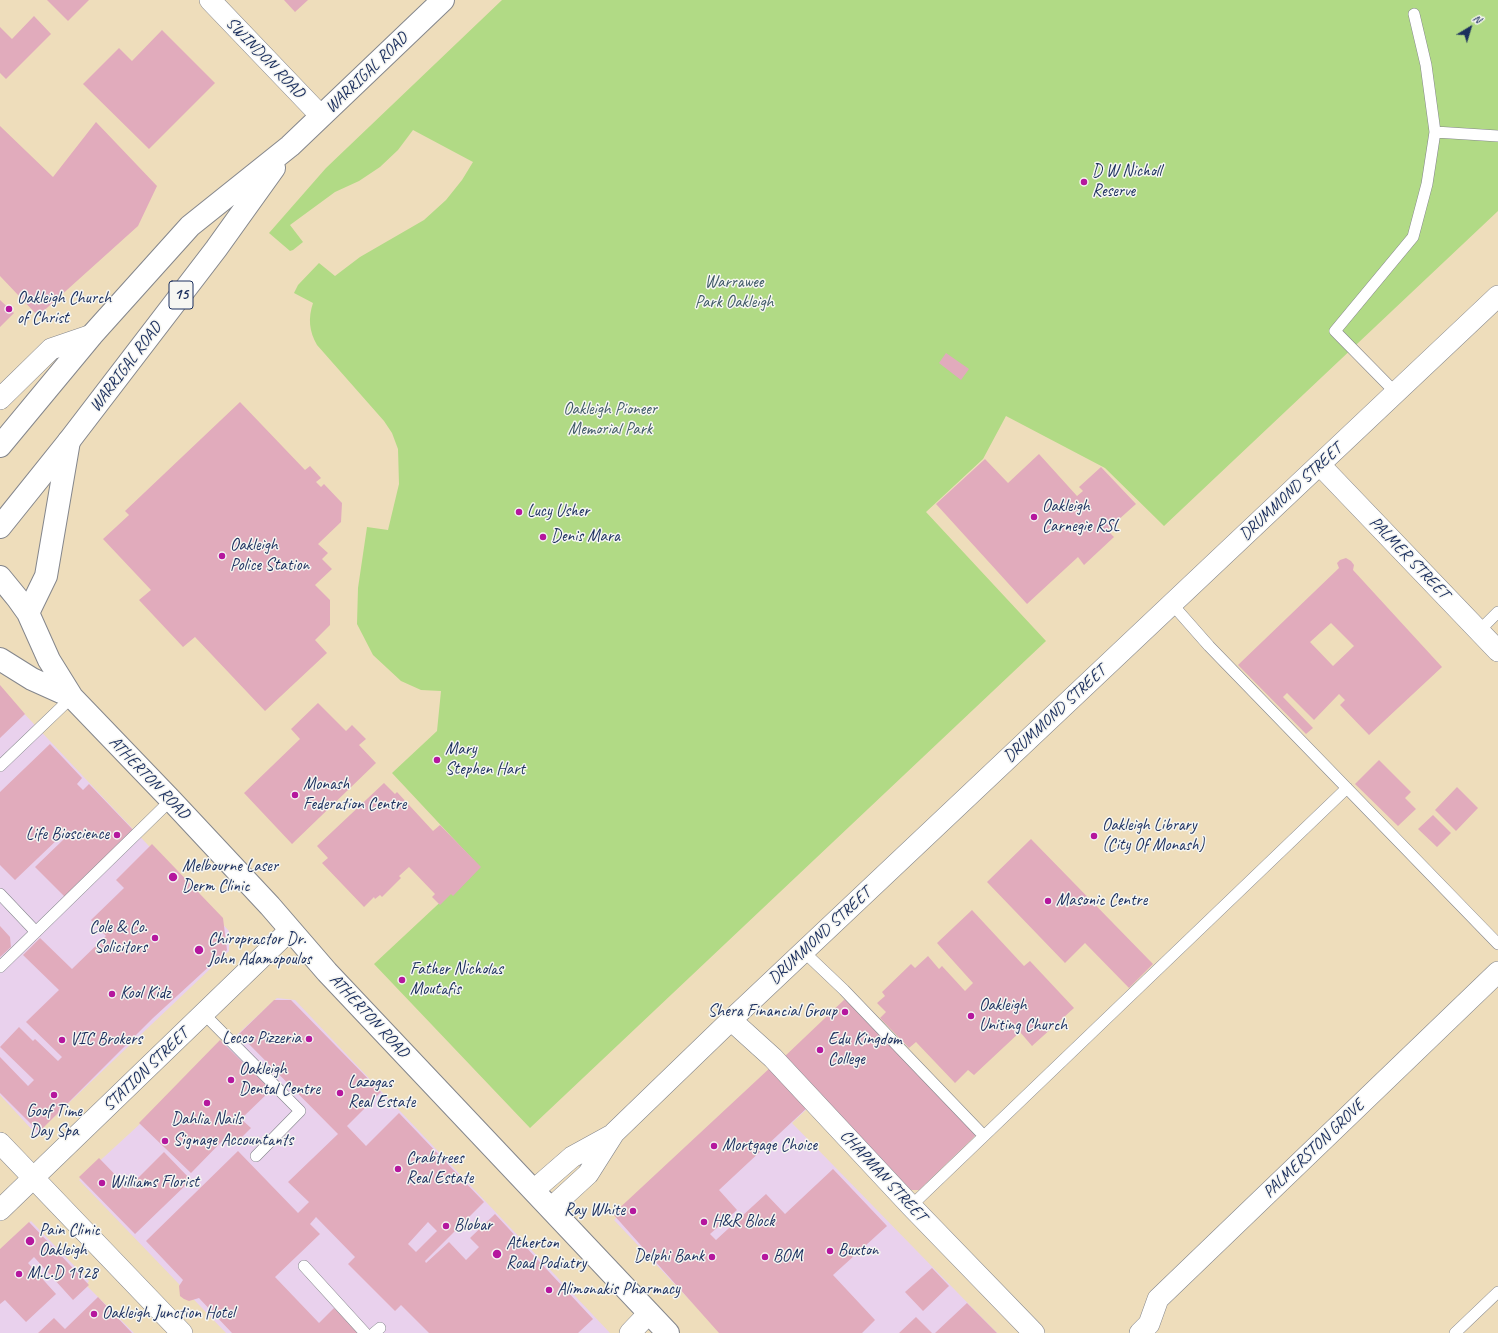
<!DOCTYPE html>
<style>
body{margin:0}
#map{position:relative;width:1498px;height:1333px;overflow:hidden;background:#edb;font-family:Caveat,sans-serif}
canvas{display:block}
.north{position:absolute;left:1450px;top:8px;width:40px;height:40px;-webkit-text-stroke:3px #f6f6f2;paint-order:stroke;rotate:38deg;font-size:11px;font-weight:700;line-height:16px;text-align:center;color:#1b2f5e}
.north::after{content:'';display:block;margin:auto;width:14px;height:18px;background:#1b2f5e;clip-path:polygon(50% 0,100% 100%,50% 72%,0 100%)}
</style>
<div id="map">
<canvas width="1498" height="1333"></canvas>
<div class="north">N</div>
</div>
<script>
const context = document.querySelector('canvas').getContext('2d');
context.lineJoin = 'round';
function paint(path, color) { context.fillStyle = color; context.fill(path, 'evenodd'); }
function stroke(path, color, width, dash) { context.strokeStyle = color; context.lineWidth = width; context.lineCap = dash ? 'butt' : 'round'; context.setLineDash(dash || []); context.stroke(path); }
function label(font, color, halo, rows, align = 'center') {
  context.font = font + ' Caveat,sans-serif'; context.lineWidth = 3; context.setLineDash([]); context.textBaseline = 'middle'; context.strokeStyle = halo; context.fillStyle = color; for (const [text, x, y, turn = 0] of rows) {
    context.save(); context.translate(x, y); context.rotate((+turn || 0) * Math.PI / 180); context.textAlign = isNaN(turn) ? turn : align; if (halo) context.strokeText(text, 0, 0); context.fillText(text, 0, 0); context.restore();
  }
}
const built = new Path2D(`
 M0,688L229,931V951L36,1134L0,1095Z
 M277,998L295,1000L610,1333H226L79,1180Z
 M772,1069L809,1107L792,1123L997,1333H721L614,1220Z
 M31,1221L89,1281L86,1285L134,1333H0V1251Z`);
const green = new Path2D(`
 M502,0H1498V211L1164,526L1105,468L1006,416L983,459L926,512L1046,641L530,1128L374,964L479,866L392,773L437,731L441,691L421,690L401,681L373,655L357,624L358,588L367,527L388,530L399,484L398,449L392,433L384,421L317,345C309,331 308,318 313,303L294,293L298,285L319,263L335,276L360,257L424,220L446,200L462,180L473,162L413,130L398,150L380,167L359,181L335,192L290,225L303,242L293,250L290,251L269,233L326,168Z`);
const building = new Path2D(`
 M47,0H89L68,21Z
 M284,0H308L295,12Z
 M34,16L51,34L6,79L0,73V27L12,39Z
 M162,30L215,83L149,149L83,84L119,48L132,61Z
 M96,122L157,186L138,226L38,316L0,276V126L53,177Z
 M0,300L14,313L0,327Z
 M946,353L969,369L961,380L939,363Z
 M240,402L305,470L310,466L321,478L316,482L321,487L324,484L342,503L341,522L318,544L328,553L322,559L332,569L315,585L330,600V625L315,640L327,653L265,711L195,637L183,647L139,600L151,590L103,539L129,515L125,511Z
 M1039,454L1077,496L1083,491L1079,487L1101,467L1136,504L1107,530L1114,537L1084,565L1078,557L1027,604L936,504L985,459L1008,483Z
 M1346,558L1351,561L1354,565L1353,570L1442,667L1369,735L1340,705L1345,700L1339,694L1314,720L1287,693L1283,697L1313,728L1306,734L1238,665L1339,568L1337,563L1340,560ZM1331,623L1354,646L1333,666L1310,642Z
 M0,685L25,714L0,738Z
 M318,703L346,731L352,725L366,739L359,745L376,763L292,844L244,793L300,739L291,729Z
 M50,744L82,778L77,784L83,790L89,784L134,831L65,897L35,867L63,840L61,836L15,880L0,865V792Z
 M1379,760L1411,792L1405,798L1416,809L1398,826L1355,784Z
 M384,783L395,794L397,792L433,831L440,825L481,867L453,896L451,894L440,905L432,897L435,894L409,867L399,876L401,878L382,897L380,895L375,899L374,897L364,907L322,863L328,858L317,846Z
 M1457,787L1478,808L1456,831L1435,810Z
 M1433,815L1451,833L1437,847L1418,829Z
 M1031,839L1153,964L1129,988L1085,943L1065,963L987,882Z
 M152,844L223,918L227,950L153,1018L39,1132L0,1093V1057L28,1086L34,1080L0,1047L19,1027L33,1041L35,1039L58,1061L62,1057L26,1022L59,990L23,955L40,938L72,969L106,936L91,920L124,888L116,880Z
 M972,910L1024,966L1030,961L1074,1008L1032,1046L1020,1032L974,1075L968,1070L955,1083L916,1042L909,1048L880,1018L886,1012L877,1003L885,996L882,992L911,964L915,968L928,956L939,969L942,966L965,991L973,983L937,943Z
 M0,926L10,937L11,947L0,957Z
 M845,999L976,1135L919,1190H911L783,1058Z
 M274,1000H291L381,1092L347,1126L366,1146L399,1113L484,1202L425,1261L426,1263L449,1242L466,1260L479,1247L470,1238L495,1214L593,1319L578,1333H429L401,1305L395,1311L348,1264L355,1257L316,1217L310,1224L320,1234L275,1277L319,1323L334,1308L358,1333H232L199,1298L189,1301L184,1299L180,1296L179,1286L183,1280L146,1241L238,1151L298,1213L309,1202L288,1182L338,1134L239,1034ZM428,1222L437,1231L416,1252L408,1244Z
 M220,1040L271,1090L241,1119L251,1128L235,1144L227,1136L191,1173L139,1123Z
 M772,1066L809,1106L719,1190L737,1210L710,1234L716,1240L766,1194L785,1214L833,1169L887,1226L833,1275L875,1320L862,1333H719L613,1214Z
 M164,1152L191,1180L135,1234L79,1177L99,1158L128,1188Z
 M29,1222L89,1285L73,1300L34,1257L28,1263L56,1294L26,1322L5,1300L0,1304V1249Z
 M932,1268L949,1286L923,1311L905,1292Z
 M98,1297L132,1333H38L54,1318L65,1329Z
 M967,1303L997,1333H935Z
 M916,1317L932,1333H899Z`);
const lane = new Path2D(`
 M1435,132L1498,136
 M1395,392L1335,331L1413,237L1427,184L1435,132L1426,65L1414,14
 M1172,604L1209,646L1498,944
 M1479,631L1498,612
 M0,766L72,697
 M0,894L36,932
 M804,952L844,990L984,1136
 M0,967L171,800
 M204,1014L300,1111L256,1156
 M911,1206L1347,788
 M304,1266L365,1333
 M374,1333L380,1328
 M1455,1333L1498,1292`);
const street = new Path2D(`
 M210,0L321,116
 M0,399L51,349L92,335
 M1320,465L1498,651
 M731,1020L773,1058L911,1206L1034,1333
 M0,1143L182,1333
 M534,1190L572,1157L612,1135
 M551,1208L588,1174L614,1133L731,1020L1498,296
 M0,1210L290,930
 M630,1333L649,1313
 M1140,1333L1149,1324L1158,1299L1498,972`);
const secondary = new Path2D(`
 M0,577L18,599L28,613L49,660L72,697L171,800L270,906L327,972L668,1333
 M28,613L46,576L69,441
 M0,659L32,679L72,697`);
const highway = new Path2D(`
 M0,446L92,335L190,226L290,146L443,0
 M0,527L69,441L216,249L274,168`);
const markers = [
 [1084,182,4,"#b5179e"],
 [9,309,4,"#b5179e"],
 [519,512,4,"#b5179e"],
 [1034,517,4,"#b5179e"],
 [543,537,4,"#b5179e"],
 [222,556,4,"#b5179e"],
 [437,760,4,"#b5179e"],
 [295,795,4,"#b5179e"],
 [117,835,4,"#b5179e"],
 [1094,836,4,"#b5179e"],
 [173,877,5,"#b5179e"],
 [1048,901,4,"#b5179e"],
 [155,938,4,"#b5179e"],
 [199,950,5,"#b5179e"],
 [402,980,4,"#b5179e"],
 [112,994,4,"#b5179e"],
 [845,1012,4,"#b5179e"],
 [971,1016,4,"#b5179e"],
 [309,1039,4,"#b5179e"],
 [62,1040,4,"#b5179e"],
 [820,1050,4,"#b5179e"],
 [231,1080,4,"#b5179e"],
 [340,1093,4,"#b5179e"],
 [54,1095,4,"#b5179e"],
 [207,1103,4,"#b5179e"],
 [165,1141,4,"#b5179e"],
 [714,1146,4,"#b5179e"],
 [398,1169,4,"#b5179e"],
 [102,1183,4,"#b5179e"],
 [633,1211,4,"#b5179e"],
 [704,1222,4,"#b5179e"],
 [446,1226,4,"#b5179e"],
 [30,1241,5,"#b5179e"],
 [830,1251,4,"#b5179e"],
 [497,1254,5,"#b5179e"],
 [712,1257,4,"#b5179e"],
 [765,1257,4,"#b5179e"],
 [19,1274,4,"#b5179e"],
 [549,1290,4,"#b5179e"],
 [94,1314,4,"#b5179e"]
];
const shields = [
 [181,295,24]
];
const shieldNames = [
 ["15",181,295]
];
const streetNames = [
 ["SWINDON ROAD",265,58,46],
 ["WARRIGAL ROAD",367,73,-44],
 ["WARRIGAL ROAD",126,367,-53],
 ["DRUMMOND STREET",1291,492,-43],
 ["PALMER STREET",1409,558,46],
 ["DRUMMOND STREET",1055,714,-43],
 ["ATHERTON ROAD",149,778,46],
 ["DRUMMOND STREET",820,936,-43],
 ["ATHERTON ROAD",369,1016,47],
 ["STATION STREET",146,1070,-44],
 ["PALMERSTON GROVE",1314,1149,-44],
 ["CHAPMAN STREET",883,1176,47]
];
const poiNames = [
 ["D W Nicholl",1092,172],
 ["Reserve",1092,192],
 ["Oakleigh Church",17,299],
 ["of Christ",17,319],
 ["Oakleigh",1042,507],
 ["Carnegie RSL",1042,527],
 ["Lucy Usher",527,512],
 ["Denis Mara",551,537],
 ["Oakleigh",230,546],
 ["Police Station",230,566],
 ["Mary",445,750],
 ["Stephen Hart",445,770],
 ["Monash",303,785],
 ["Federation Centre",303,805],
 ["Oakleigh Library",1102,826],
 ["(City Of Monash)",1102,846],
 ["Life Bioscience",109,835,"right"],
 ["Melbourne Laser",182,867],
 ["Derm Clinic",182,887],
 ["Masonic Centre",1056,901],
 ["Cole & Co.",147,928,"right"],
 ["Solicitors",147,948,"right"],
 ["Chiropractor Dr.",208,940],
 ["John Adamopoulos",208,960],
 ["Father Nicholas",410,970],
 ["Moutafis",410,990],
 ["Kool Kidz",120,994],
 ["Oakleigh",979,1006],
 ["Uniting Church",979,1026],
 ["Shera Financial Group",837,1012,"right"],
 ["Lecco Pizzeria",301,1039,"right"],
 ["VIC Brokers",70,1040],
 ["Edu Kingdom",828,1040],
 ["College",828,1060],
 ["Oakleigh",239,1070],
 ["Dental Centre",239,1090],
 ["Lazogas",348,1083],
 ["Real Estate",348,1103],
 ["Goof Time",54,1112,"center"],
 ["Day Spa",54,1132,"center"],
 ["Dahlia Nails",207,1120,"center"],
 ["Signage Accountants",173,1141],
 ["Mortgage Choice",722,1146],
 ["Crabtrees",406,1159],
 ["Real Estate",406,1179],
 ["Williams Florist",110,1183],
 ["Ray White",625,1211,"right"],
 ["H&R Block",712,1222],
 ["Blobar",454,1226],
 ["Pain Clinic",39,1231],
 ["Oakleigh",39,1251],
 ["Atherton",506,1244],
 ["Road Podiatry",506,1264],
 ["Buxton",838,1251],
 ["Delphi Bank",704,1257,"right"],
 ["BOM",773,1257],
 ["M.L.D 1928",27,1274],
 ["Alimonakis Pharmacy",557,1290],
 ["Oakleigh Junction Hotel",102,1314]
];
const parkNames = [
 ["Warrawee",734,283],
 ["Park Oakleigh",734,303],
 ["Oakleigh Pioneer",610,410],
 ["Memorial Park",610,430]
];
paint(built, '#e9d1ed');
paint(green, '#b1da85');
paint(building, '#e1abbc');
stroke(lane, '#84868c', 12);
stroke(street, '#84868c', 22);
stroke(secondary, '#84868c', 24);
stroke(highway, '#84868c', 24);
stroke(lane, '#fff', 11);
stroke(street, '#fff', 21);
stroke(secondary, '#fff', 22);
stroke(highway, '#fff', 22);
for (const [x, y, r, color] of markers) { const dot = new Path2D(); dot.arc(x, y, r, 0, 2 * Math.PI); context.fillStyle = color; context.fill(dot); stroke(dot, '#f6f6f2', 1.5); }
for (const [x, y, w] of shields) { const box = new Path2D(); box.roundRect(x - w / 2, y - 14, w, 28, 3); context.fillStyle = '#f6f6f2'; context.fill(box); stroke(box, '#1b2f5e', 1); }
label('bold 16px', '#1b2f5e', null, shieldNames);
label('17px', '#1b2f5e', '#f6f6f2', streetNames);
label('17px', '#1b2f5e', '#f6f6f2', poiNames, 'left');
label('17px', '#405a68', '#f6f6f2', parkNames);
</script>
